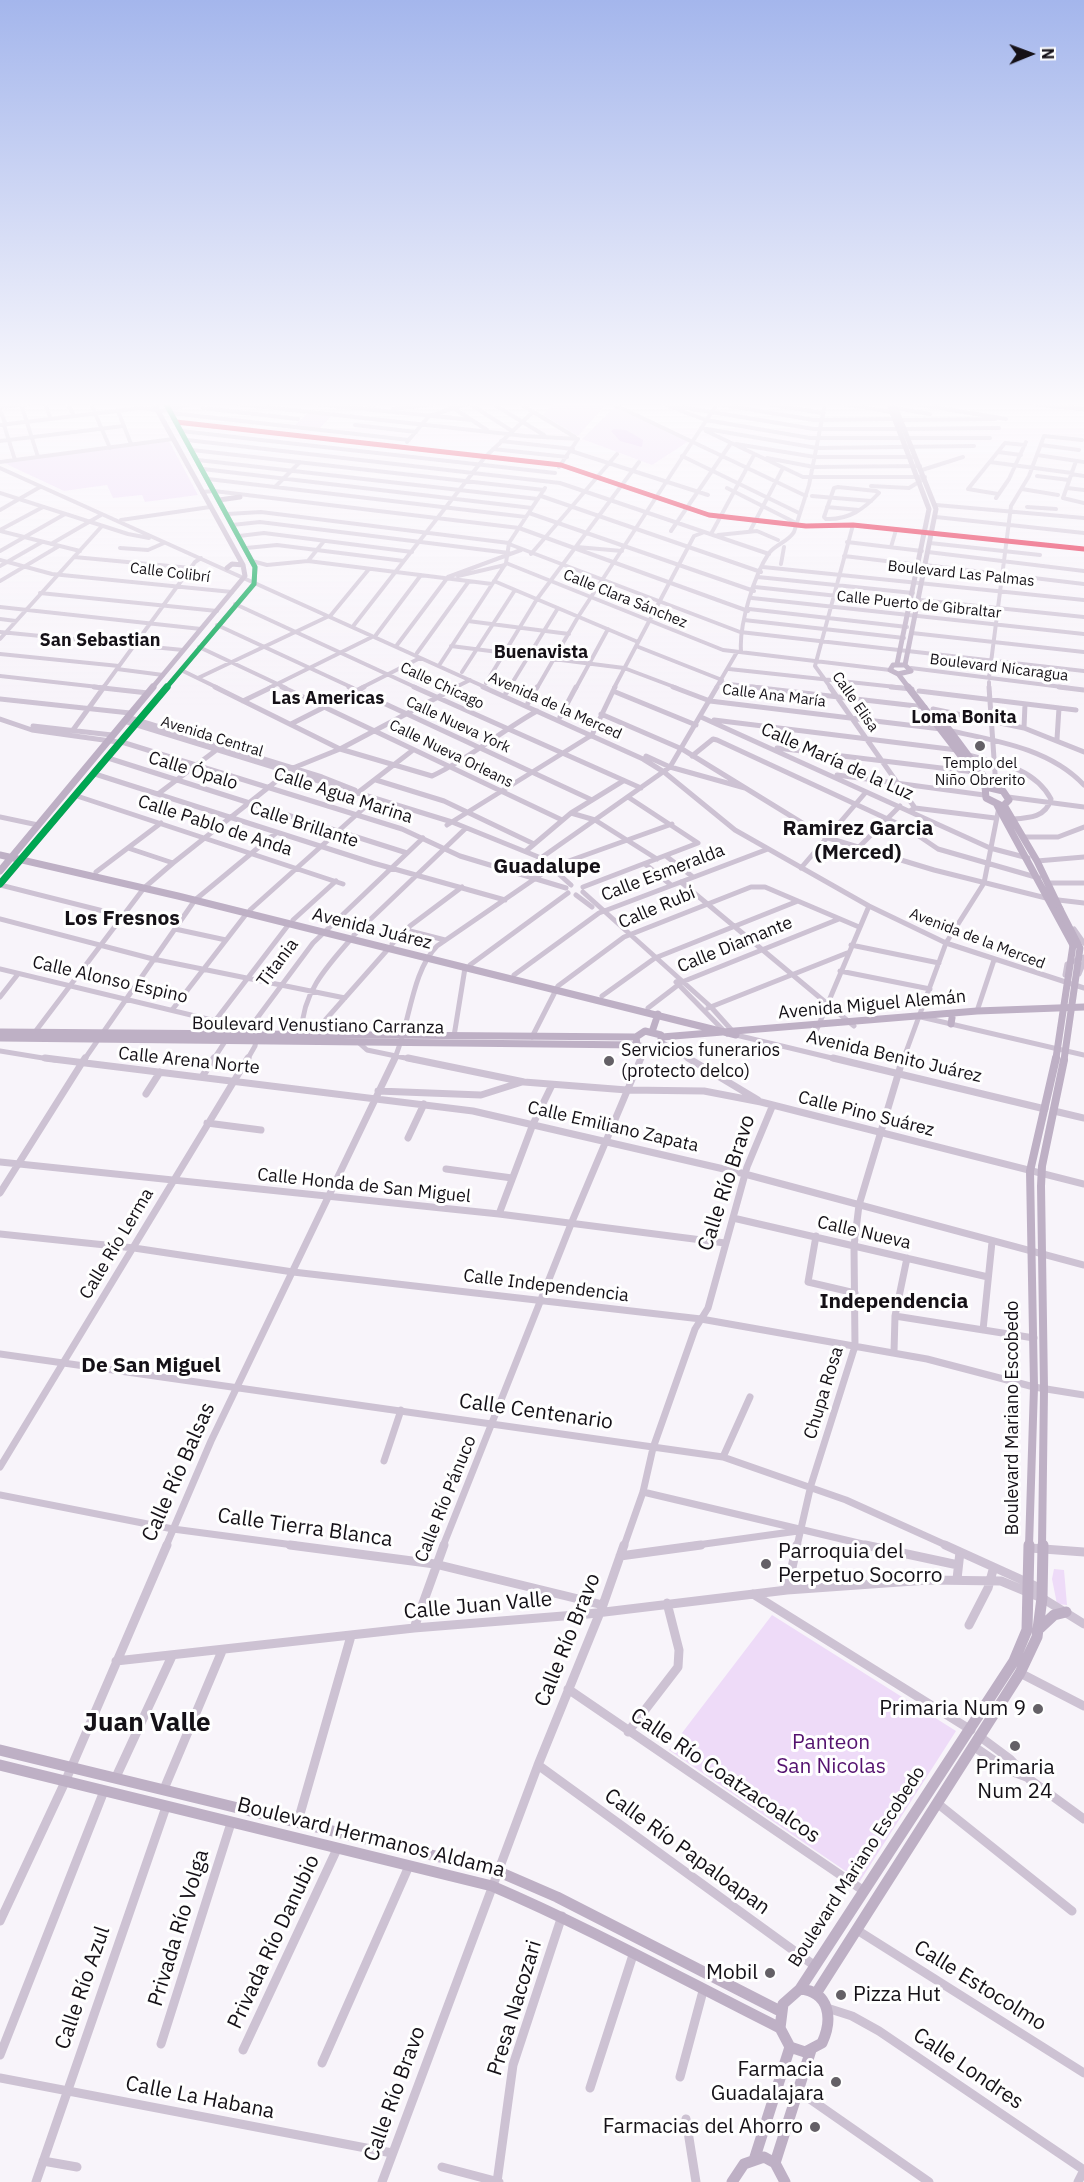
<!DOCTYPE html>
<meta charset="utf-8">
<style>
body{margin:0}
#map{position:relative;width:1084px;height:2182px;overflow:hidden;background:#f8f4fa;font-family:"IBM Plex Sans",sans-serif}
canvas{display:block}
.north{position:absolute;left:1000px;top:24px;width:60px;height:60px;-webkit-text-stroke:4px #fff;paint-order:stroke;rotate:89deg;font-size:16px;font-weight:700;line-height:24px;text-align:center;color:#151117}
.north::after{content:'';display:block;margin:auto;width:21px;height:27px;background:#151117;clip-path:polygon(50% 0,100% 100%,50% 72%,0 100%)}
</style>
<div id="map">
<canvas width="1084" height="2182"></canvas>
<div class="north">N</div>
</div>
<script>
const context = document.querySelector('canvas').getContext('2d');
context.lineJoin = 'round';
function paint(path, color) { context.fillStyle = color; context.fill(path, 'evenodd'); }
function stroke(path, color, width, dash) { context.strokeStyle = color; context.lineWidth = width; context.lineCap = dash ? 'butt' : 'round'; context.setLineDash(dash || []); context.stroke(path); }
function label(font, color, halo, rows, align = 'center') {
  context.font = font + ' "IBM Plex Sans",sans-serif'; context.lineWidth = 6; context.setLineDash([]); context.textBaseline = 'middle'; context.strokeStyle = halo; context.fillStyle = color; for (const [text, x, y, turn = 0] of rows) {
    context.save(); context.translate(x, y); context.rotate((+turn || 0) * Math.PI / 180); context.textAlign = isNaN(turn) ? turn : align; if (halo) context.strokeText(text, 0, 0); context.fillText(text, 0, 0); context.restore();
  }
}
const green = new Path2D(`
 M554,404H606L578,436L543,415Z
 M615,407L689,441L652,465L582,439Z
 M308,413L332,415L320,428L295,425Z
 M169,441L198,495L145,502L142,495L113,498L107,485L64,491L2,462Z
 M1054,1569L1064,1570L1067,1605L1057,1604L1052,1579Z
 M772,1615L956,1731L860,1881L669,1750Z`);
const water = new Path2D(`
 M614,429L626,430L643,440L642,447L620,441L611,431Z`);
const minorFar3 = new Path2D(`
 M21,404L38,457
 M45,404L50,417
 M68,404L73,414
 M91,404L110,448
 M238,404L525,436L578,439
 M316,404L472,420
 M447,404L487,430
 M470,404L512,431
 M493,404L544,435
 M520,404L575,437
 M613,404L806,496
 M663,404L706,420L810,438H902
 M717,404L814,420L895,419
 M768,404L823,413
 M843,404L892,412
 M916,404L1006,419
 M370,405L378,404
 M669,405L814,429H899
 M0,407L29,404
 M203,408L298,419
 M896,408L930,414
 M393,409L435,404
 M0,410L5,423
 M118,411L131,444
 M171,413L409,440
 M901,420L995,419
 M176,422L561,465L709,515L806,526L853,525L1084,549
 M0,425L141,408L162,411L190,404
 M4,425L15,460
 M355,425L416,432
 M701,428L817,448L974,446
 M905,429L999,428
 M181,431L555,473
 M706,431L803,477H925
 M908,438H990
 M187,440L560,483L769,554
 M0,441L124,426
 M501,441L573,449
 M407,442L429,416L467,404
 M736,444L815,457H914
 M1041,445L1079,450
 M493,449L567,457
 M192,450L544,490
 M571,451L708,495
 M998,452L1021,455
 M1037,455L1084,462
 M682,456L799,513
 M767,458L814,467L920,466
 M198,460L538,499
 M1076,461L1063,498L1084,503
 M0,462L173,439
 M990,462L1072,473
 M559,467L578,439
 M0,468L487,688
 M203,469L532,508
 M922,470L963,457
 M1071,474L1084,476
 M1037,476L1069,480
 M208,479L526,517
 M871,486L909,488L922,480
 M275,487L300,462
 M838,487L876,491L879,493C864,509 849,520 826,519L824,517L834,488Z
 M727,488L796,523
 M1067,488L1084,490
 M1022,489L1058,495
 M202,492L214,491L519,528L748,611
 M0,493L128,534L149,538
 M998,494L968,489L1005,443L1025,445
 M541,496L761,572
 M812,496L871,501
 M996,498L1009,479L1026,442
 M936,505L1084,518
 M827,507L859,510
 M1027,507L1056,509
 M0,510L40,487
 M529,513L754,591
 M227,514L261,512L509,543
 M936,517L1084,533
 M121,520L210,507
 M232,525L260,522L509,553
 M0,530L43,507
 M0,531L80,551
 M671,531L731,443
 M750,531L783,468
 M711,534L754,455
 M718,535L757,531L778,540
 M239,536L264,533L412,552
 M847,542L922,551
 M930,543L1040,555
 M51,544L101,515
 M509,544L740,632L1084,671
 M577,547L622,551
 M891,547L896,530
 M120,548L148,550L164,543
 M246,548L277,545L404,561
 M0,551L65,514
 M928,552L1084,571
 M531,554L617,454
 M844,556L919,565
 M74,557L191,568
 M0,560L52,574L232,592
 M252,561L267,565L308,561L492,584
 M308,561L324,541
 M506,563L723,650L890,670
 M781,564L784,547
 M925,565L1084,584
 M0,566L42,542
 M763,567L1084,600
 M458,576L505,565
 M758,577L913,593
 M0,581L59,546
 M494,581L638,642
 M755,587L911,604
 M40,593L217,611
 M752,598L1084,634
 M920,600L1084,617
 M235,604L417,688
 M0,607L201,629
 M749,609L907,627
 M331,615L369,569
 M0,619L16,621
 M744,620L904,638
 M468,621L569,634
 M217,625L353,688
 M354,625L485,457L533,412
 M0,632L183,650
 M912,633L1084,652
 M376,635L421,575
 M0,639L102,526
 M397,645L448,577L521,550
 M451,646L624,668L677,688
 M636,646L722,680
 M199,647L286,688
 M417,653L469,581
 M0,654L119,666
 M440,664L506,563L509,543L545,488
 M911,668L1070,688
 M117,669L163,675
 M729,669L905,688
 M181,670L218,688
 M462,672L515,590
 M0,676L107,688
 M198,678L327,617
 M989,678L1011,506L1029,476L1044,436L1082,440
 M989,682V688
 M486,683L537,599L639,462
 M720,683L765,688
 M103,688L195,562L201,558
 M269,688L372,637
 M361,688L420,658
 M454,688L470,680
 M509,688L558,608
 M537,688L578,617L717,404
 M576,688L608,629
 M614,688L694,536L702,533
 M716,688L737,652L741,651C739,625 754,575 769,553C776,544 788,542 794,532L809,485L825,404
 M831,688L815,666L853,525`);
const minorFar2 = new Path2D(`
 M94,687L148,693
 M215,687L340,749L432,776C469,759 501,731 537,711
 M282,687L562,820
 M349,687L592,800
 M414,687L641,788
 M483,687L643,759L664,772L735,830L869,906L946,943L1084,988
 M673,687L710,701L941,729
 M752,687L925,707
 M830,687L915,808L910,811
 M891,687L912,689
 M989,687L996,787
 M1059,687L1084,690
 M613,691L696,725
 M919,691L1076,710
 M506,693L510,687
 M0,699L130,713
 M243,701L272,687
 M528,703L537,687
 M933,709L1024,728L1084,752
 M601,714L682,749L825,837L934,870L1050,899L1084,903
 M127,717L322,777L355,790
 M560,717L576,687
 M701,717L990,848L1028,858
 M0,719L32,730L125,743L402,829L460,856L566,888
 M714,720L957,750
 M124,721L452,822L541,858L571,885
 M291,724L364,687
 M33,726L112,735
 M1024,728L1025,704
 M73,730L104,687
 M951,731C998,741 1050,749 1084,785
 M1057,739L1059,708
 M777,748L974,772
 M968,755C1000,763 1034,768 1051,799C1046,817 1030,818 1013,819
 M646,756L670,767L745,788
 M692,756L713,739L717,740L907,828L938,849L1039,878
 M108,758L407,853
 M95,774L373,863L505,900
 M837,775L984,795
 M376,780L444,801L534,844
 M158,794L215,751
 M356,794L413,750
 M77,796L343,884
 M1008,797L1084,807
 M915,808L995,818
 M571,813L595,820L657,859
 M0,817L38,825
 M447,825L592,735L615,687
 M1024,837H1058L1084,827
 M859,847L900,806
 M128,848L173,863
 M526,851L571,813L623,781
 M666,856L693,877
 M538,860L670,767L717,687
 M1037,861L1084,857
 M645,864L671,885
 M801,868L866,792
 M96,872L161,823
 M681,882L854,1026
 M1048,883H1084
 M0,885L123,916
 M583,887L698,843L628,797
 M583,892L711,1007L736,1035L840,1060
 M576,895L592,907
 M250,910L374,799
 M0,919L153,959L345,998
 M293,920L336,881
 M175,929L226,940
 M1074,929L1084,943
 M406,930L445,940
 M354,935L466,828
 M392,944L410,926L462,887
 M851,945L939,963
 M470,965L568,893
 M0,969L249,1029L257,1034L255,1046L247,1060
 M840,971L930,989
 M1079,974L1084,962
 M514,975L599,913L768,849
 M1065,975L1067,964L1084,957
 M676,982L727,1034
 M602,996L655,958L798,901
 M0,997L18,974
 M648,1008L682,982L839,919
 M708,1008L847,953
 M172,1010L247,913
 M977,1011L994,960
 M921,1017L1084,1055
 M215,1021L289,924
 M249,1029L313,943L423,838
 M817,1029L869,906
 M35,1032L144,888L173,863L293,768L340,749L457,687
 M302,1035C300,996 326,967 351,939
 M312,1035L389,948
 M454,1036L465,968
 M532,1037L558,986L624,937L751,887H765L859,927
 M358,1042L367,1050L415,1060
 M663,1043L691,1060
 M0,1051L55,1060
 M84,1060L195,900L276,833
 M213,1060L226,1040
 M394,1060C410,1025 411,972 437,946L552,867L672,824
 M640,1060L645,1049
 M903,1060L946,943L984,883L999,807`);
const minorFar1 = new Path2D(`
 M45,1058L473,1111L741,1173L1084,1265
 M408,1058L524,1082L627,1090L704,1091L761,1102L1084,1184
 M688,1058L758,1100
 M833,1058L1045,1109V1106
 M202,1077L214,1058
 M378,1091L481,1095L522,1082
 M146,1094L160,1072
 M1054,1111L1084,1118
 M207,1123L261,1130
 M408,1138L424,1104
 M0,1162L499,1214L725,1243
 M446,1169L512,1178
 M0,1193L85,1058
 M499,1214L533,1124L552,1085
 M733,1218L988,1277
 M0,1234L134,1248L293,1272L701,1319L927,1359L1034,1387L1084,1395
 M816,1236L808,1282L855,1293
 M895,1316L1034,1338
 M983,1330L992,1242
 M894,1352L895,1316L907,1258
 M0,1354L723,1457L846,1500L948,1546
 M723,1457L750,1397
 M384,1461L401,1410
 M0,1467L248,1058
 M643,1492L871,1546
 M0,1495L173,1529L301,1546
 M166,1546L211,1441L395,1058
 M443,1546L571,1224L641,1058
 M624,1546L643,1492L653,1448L695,1329L708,1308L747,1167L772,1107
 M690,1546L798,1531
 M797,1546L811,1485L855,1346L854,1246L859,1205L903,1058`);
const minor = new Path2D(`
 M290,1545L435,1564L603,1605
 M865,1545L958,1565
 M945,1545L1042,1589
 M1030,1548L1084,1552
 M620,1556L701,1545
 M957,1579L960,1552
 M787,1590L797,1545
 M753,1594L971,1730
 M969,1625L988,1588L993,1570
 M414,1628L444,1545
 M116,1661L414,1628L588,1614L787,1590L928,1580L1001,1581L1042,1598L1084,1624
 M1020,1673L1084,1706
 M568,1689L864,1891
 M628,1732L678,1667L679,1650L667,1603
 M979,1736L1010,1759L1029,1779L1084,1819
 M973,1746L1008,1770L1029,1778
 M538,1765L815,1966
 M116,1777L172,1656
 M164,1789L222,1651
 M937,1803L1072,1911
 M298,1821L351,1636
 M0,1921L65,1782L167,1545
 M857,1930L1084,2073
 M827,2008L852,2016L879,2031L1084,2170
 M161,2044L231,1823
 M243,2050L337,1849
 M0,2055L104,1791
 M322,2063L409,1866
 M680,2077L703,1991
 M0,2078L392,2153
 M590,2088L633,1955
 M797,2090L929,2182
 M686,2119L696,2182
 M43,2161L77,2167
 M442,2167L499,2182
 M36,2182L166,1807
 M382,2182L538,1765L603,1605L624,1545
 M497,2182L513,2065L562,1916
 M1078,2182L1084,2170`);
const majorFar3 = new Path2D(`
 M889,404L929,509L897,664
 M894,404L936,509L905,665
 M1037,404L1084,409
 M219,500L240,497
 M227,568L232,564L243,565
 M893,665H905L911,671L898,674L890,670Z
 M899,675L909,688
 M152,688L245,576L243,565L154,404
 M166,688L254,584L255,567L166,404`);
const majorFar2 = new Path2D(`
 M908,687L985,787
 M939,716L991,786
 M985,787L986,798L1000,805
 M986,787L1003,791L1009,800L1004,805
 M997,805L1073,945
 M1004,805L1037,861L1060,909
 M0,855L178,896L736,1035
 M0,871L153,687
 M0,884L167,687
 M951,1024L952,1018
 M645,1031L661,1035V1046L650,1049L637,1045L636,1037Z
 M0,1032L636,1037
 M652,1032L658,1014
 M662,1037L977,1011L1084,1007
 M0,1038L637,1045`);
const majorFar1 = new Path2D(`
 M1029,1546L1034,1387L1030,1171L1056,1058
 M1042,1546L1044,1389L1041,1186L1042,1166L1064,1060`);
const major = new Path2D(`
 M1040,1628L1054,1615L1066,1612
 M0,1750L497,1871L557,1897L780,2011
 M0,1765L492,1886C590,1928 684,1980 780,2028
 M800,1989L1014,1661L1027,1630L1029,1545
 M800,1989C830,1992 833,2019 822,2043L805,2052L790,2047L780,2028L783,2004Z
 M817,1992L1020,1673L1037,1637L1042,1598L1043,1545
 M755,2157L790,2047
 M775,2163L811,2050
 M732,2182L744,2164L764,2157L775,2163L785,2182`);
const majorBridge = new Path2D(`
 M1060,909L1080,948L1064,1060
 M1056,1058L1073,945`);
const bus1 = new Path2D(`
 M176,422L561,465L709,515L806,526L853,525L1084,549`);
const bus2Far1 = new Path2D(`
 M166,688L254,584L255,567L166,404`);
const bus2 = new Path2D(`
 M0,884L167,687`);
const markers = [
 [980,746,6,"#646066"],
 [609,1061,6,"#646066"],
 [766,1564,6,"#646066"],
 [1038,1709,6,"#646066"],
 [1015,1746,6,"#646066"],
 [770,1973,6,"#646066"],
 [841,1995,6,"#646066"],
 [836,2082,6,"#646066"],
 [815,2127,6,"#646066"]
];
const farStreetnames = [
 ["Calle Colibrí",170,573,7],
 ["Boulevard Las Palmas",961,574,6],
 ["Calle Clara Sánchez",625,599,22],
 ["Calle Puerto de Gibraltar",919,605,6],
 ["Boulevard Nicaragua",999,668,7],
 ["Calle Chicago",442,686,25],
 ["Calle Ana María",774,696,7],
 ["Calle Elisa",855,702,55],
 ["Avenida de la Merced",555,706,24],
 ["Calle Nueva York",458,725,25],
 ["Avenida Central",212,737,17],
 ["Calle Nueva Orleans",451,754,26],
 ["Avenida de la Merced",977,939,21]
];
const farPoinames = [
 ["Templo del",980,764],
 ["Niño Obrerito",980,781]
];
const farQuarternames = [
 ["San Sebastian",100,641],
 ["Buenavista",541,653],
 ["Las Americas",328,699],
 ["Loma Bonita",964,718]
];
const streetNames = [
 ["Calle María de la Luz",837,762,24],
 ["Calle Ópalo",193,771,17],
 ["Calle Agua Marina",343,796,18],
 ["Calle Brillante",304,825,18],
 ["Calle Pablo de Anda",215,826,18],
 ["Calle Esmeralda",663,873,-21],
 ["Calle Rubí",657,908,-23],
 ["Avenida Juárez",372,929,14],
 ["Calle Diamante",735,945,-22],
 ["Titania",278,963,-53],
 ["Calle Alonso Espino",110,980,13],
 ["Avenida Miguel Alemán",872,1005,-5],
 ["Boulevard Venustiano Carranza",318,1026,1],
 ["Avenida Benito Juárez",894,1057,13],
 ["Calle Arena Norte",189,1061,6],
 ["Calle Pino Suárez",866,1114,14],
 ["Calle Emiliano Zapata",613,1127,13],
 ["Calle Honda de San Miguel",364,1186,6],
 ["Calle Nueva",864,1233,13],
 ["Calle Río Lerma",117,1244,-59],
 ["Calle Independencia",546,1286,7],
 ["Chupa Rosa",824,1393,-73],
 ["Boulevard Mariano Escobedo",1013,1418,-90],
 ["Calle Río Pánuco",446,1499,-68],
 ["Boulevard Mariano Escobedo",857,1867,-57]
];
const poiNames = [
 ["Servicios funerarios",621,1051],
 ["(protecto delco)",621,1072]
];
const quarterNames = [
 ["Ramirez Garcia",858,829],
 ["(Merced)",858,853],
 ["Guadalupe",547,867],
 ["Los Fresnos",122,919],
 ["Independencia",894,1302],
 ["De San Miguel",151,1366]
];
const nearStreetnames = [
 ["Calle Río Bravo",727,1183,-72],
 ["Calle Centenario",536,1412,8],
 ["Calle Río Balsas",179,1472,-66],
 ["Calle Tierra Blanca",305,1528,8],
 ["Calle Juan Valle",478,1606,-5],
 ["Calle Río Bravo",568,1640,-68],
 ["Calle Río Coatzacoalcos",725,1776,34],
 ["Boulevard Hermanos Aldama",371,1838,14],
 ["Calle Río Papaloapan",687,1852,36],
 ["Privada Río Volga",179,1928,-73],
 ["Privada Río Danubio",274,1942,-65],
 ["Calle Estocolmo",980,1986,32],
 ["Calle Río Azul",83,1988,-71],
 ["Presa Nacozari",515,2008,-73],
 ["Calle Londres",968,2069,34],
 ["Calle Río Bravo",395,2094,-70],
 ["Calle La Habana",200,2098,11]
];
const nearPoinames = [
 ["Parroquia del",778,1552,"left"],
 ["Perpetuo Socorro",778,1576,"left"],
 ["Primaria Num 9",1026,1709],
 ["Primaria",1015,1768,"center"],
 ["Num 24",1015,1792,"center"],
 ["Mobil",758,1973],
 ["Pizza Hut",853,1995,"left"],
 ["Farmacia",824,2070],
 ["Guadalajara",824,2094],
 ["Farmacias del Ahorro",803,2127]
];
const nearParknames = [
 ["Panteon",831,1743],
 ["San Nicolas",831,1767]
];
const nearQuarternames = [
 ["Juan Valle",147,1723]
];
paint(green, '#eedbf8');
paint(water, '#deb9f2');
stroke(minorFar3, '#cdc2d3', 4);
stroke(minorFar2, '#cdc2d3', 5);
stroke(minorFar1, '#cdc2d3', 7);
stroke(minor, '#cdc2d3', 9);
stroke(majorFar3, '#beb0c5', 5);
stroke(majorFar2, '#beb0c5', 7);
stroke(majorFar1, '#beb0c5', 8);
stroke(major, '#beb0c5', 11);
stroke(majorBridge, '#beb0c5', 7);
stroke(bus1, '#e4002b', 5);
stroke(bus2Far1, '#00a651', 5);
stroke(bus2, '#00a651', 7);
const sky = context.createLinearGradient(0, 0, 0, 709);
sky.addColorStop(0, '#a4b6ec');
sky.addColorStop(0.57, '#fcfafd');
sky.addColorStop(1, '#fcfafd00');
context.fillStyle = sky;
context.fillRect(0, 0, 1084, 709);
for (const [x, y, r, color] of markers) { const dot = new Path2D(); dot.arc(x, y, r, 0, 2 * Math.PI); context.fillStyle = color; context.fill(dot); stroke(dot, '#fff', 2); }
label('15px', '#151117', '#fff', farStreetnames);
label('15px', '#151117', '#fff', farPoinames);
label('bold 18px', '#151117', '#fff', farQuarternames);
label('18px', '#151117', '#fff', streetNames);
label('18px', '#151117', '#fff', poiNames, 'left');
label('bold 21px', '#151117', '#fff', quarterNames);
label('21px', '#151117', '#fff', nearStreetnames);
label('21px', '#151117', '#fff', nearPoinames, 'right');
label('21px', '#54126f', '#fff', nearParknames);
label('bold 26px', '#151117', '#fff', nearQuarternames);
</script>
